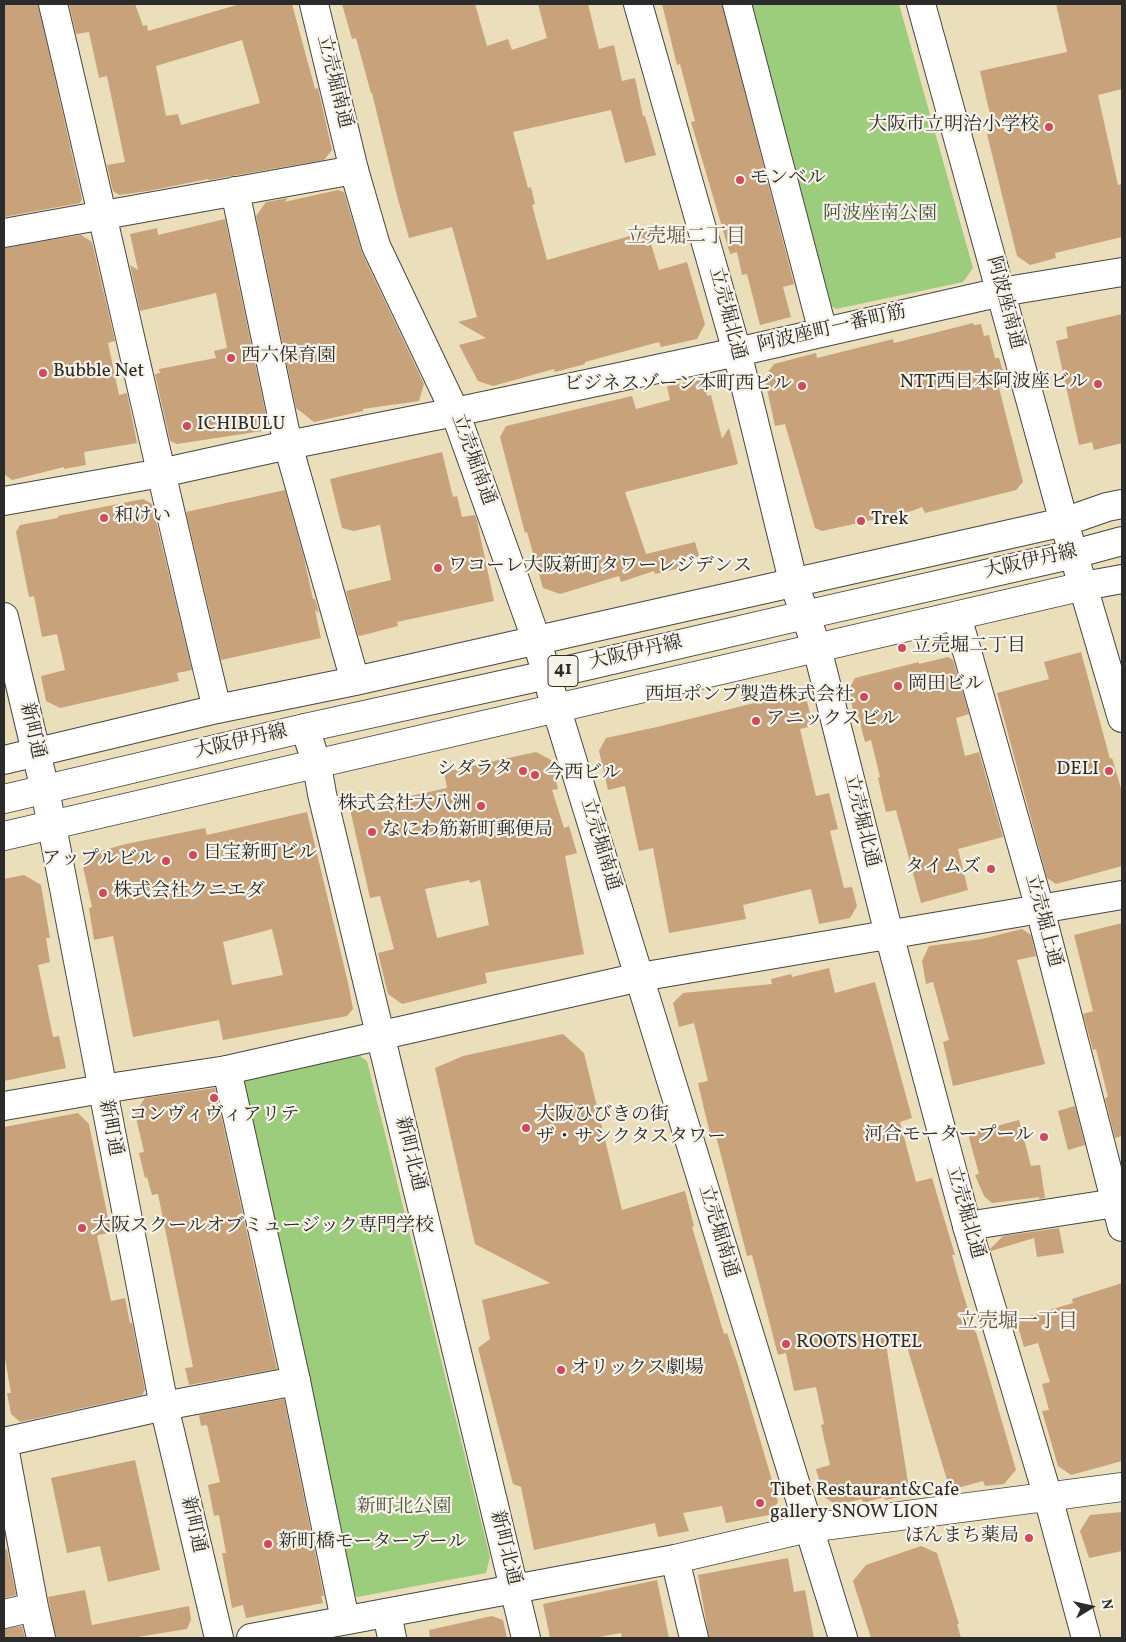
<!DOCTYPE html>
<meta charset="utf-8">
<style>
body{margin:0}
#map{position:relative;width:1126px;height:1642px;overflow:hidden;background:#ebdebb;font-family:Vollkorn,serif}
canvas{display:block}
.frame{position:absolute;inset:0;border:5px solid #2b2b2b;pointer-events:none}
.north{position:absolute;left:1066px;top:1582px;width:50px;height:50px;-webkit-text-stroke:4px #f7f3e8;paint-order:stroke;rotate:80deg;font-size:14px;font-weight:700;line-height:20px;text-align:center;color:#2b2b2b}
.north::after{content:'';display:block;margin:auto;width:18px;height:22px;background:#2b2b2b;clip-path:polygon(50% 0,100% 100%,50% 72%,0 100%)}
</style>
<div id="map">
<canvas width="1126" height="1642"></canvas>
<div class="frame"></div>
<div class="north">N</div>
</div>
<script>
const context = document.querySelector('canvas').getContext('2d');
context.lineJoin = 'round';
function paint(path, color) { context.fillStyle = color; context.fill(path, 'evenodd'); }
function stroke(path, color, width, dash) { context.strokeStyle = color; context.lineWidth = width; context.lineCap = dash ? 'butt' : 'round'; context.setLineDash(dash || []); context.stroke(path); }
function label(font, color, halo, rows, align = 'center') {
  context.font = font + ' Vollkorn,"Noto Serif JP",serif'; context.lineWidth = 4.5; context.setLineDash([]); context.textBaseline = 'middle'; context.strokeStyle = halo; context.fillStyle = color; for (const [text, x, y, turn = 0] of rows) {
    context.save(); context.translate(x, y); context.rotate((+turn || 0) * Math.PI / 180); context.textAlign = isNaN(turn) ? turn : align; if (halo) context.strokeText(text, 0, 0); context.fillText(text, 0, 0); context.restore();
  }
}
const green = new Path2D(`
 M744,4H899L973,268L963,282L836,309L823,301Z
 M357,1054L367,1061L490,1557L486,1573L357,1597L348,1588L239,1090L247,1076Z`);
const building = new Path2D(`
 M4,4H38L82,199L80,203L4,217Z
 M69,4H135L143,26L147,25L148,31L240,4H292L315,89L318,88L332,150L324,160L209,180L208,179L148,191L119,195L113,191L107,165L125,162L107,76L99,78L89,32L76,34ZM242,40L260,103L181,125L178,114L166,116L156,66Z
 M342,4H475L487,46L508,39L512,50L547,38L538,4H588L599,49L614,45L622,81L635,78L643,116H645L656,155L625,163L611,110L513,132L528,188L531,187L535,204L532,205L547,260L647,231L659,270L687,262L705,324L697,339L661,347L659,342L585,362V364L555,372L554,369L493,386L478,381L459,345L486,338L458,322L477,317L452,227L409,238L397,196L372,93H371L356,38L352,39Z
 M662,4H722L794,284L783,287L791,317L760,325L747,274L742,275L737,252L730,254L691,122L695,121L680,64L677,65Z
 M1056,4H1122V89L1098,95L1118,185L1122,184V237L1055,253L1056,258L1030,265L1017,256L987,134L994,132L980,71L1067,52Z
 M338,190L344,192L362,253L424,384L419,401L363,409V411L314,422L296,408L256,216L266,202L288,198L284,202Z
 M225,219L269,430L177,444L170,441L155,374L160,373L159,369L216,358L214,351L227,348L216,293L140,311L130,265L138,270L130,234L157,228L158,235Z
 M81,235L92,242L115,341L108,343L119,395L127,393L137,443L84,452L86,465L64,469V467L12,480L4,474V248Z
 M1122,314V443L1094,450L1092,442L1079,445L1056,341L1068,338L1066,327Z
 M973,323L974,325L981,324L984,336L989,335L995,358H999L1005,378L997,380L1023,482L1016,490L925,513L922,507L912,511L822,531L815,528L785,424L775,426L765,380V376L774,364L816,353L817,358L893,339L894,343Z
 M704,379L707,396L711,395L722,439L729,428L738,464L625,492L646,554L695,542L699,556L678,563L680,568L655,574L654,571L621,582L619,576L560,594L543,588L527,532L525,533L500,437L506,426L632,396L636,409L670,400L667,386Z
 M442,452L453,497L457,496L462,517L475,515L477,521L494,601L397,622L398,626L360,636L358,635L346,591L391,580L380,525L354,531L342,528L330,479Z
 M285,490L304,558L313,599H315L319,613L315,610L321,638L221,660L186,512Z
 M143,499L152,504L192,670L177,673L179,681L60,708L46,701L41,676L65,670L57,634L42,637L34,596L29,597L16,532L20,525L58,518V516Z
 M1081,652L1110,759L1112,758L1122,792V866L1056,884L1047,878L997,693L1049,679L1044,662Z
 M948,657L953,660L969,714L956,718L965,756L979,752L1003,837L958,849L968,890L921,903L896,810L886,812L878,778L880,777L871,740L865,742L858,715L854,716L849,689L855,678L919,662V664Z
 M791,694L792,697L800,695L801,702L807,701L813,726L800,729L816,796L829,793L838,829L830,831L844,888L852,887L857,906L850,918L819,924L811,889L743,905L746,919L669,933L653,848L639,851L625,786L608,790L599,751L606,738L657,727Z
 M536,752L551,760L558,789L552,790L564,828L569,826L577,853L565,856L584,954L485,973L487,983L402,1004L388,994L378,953L394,949L380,896L370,898L350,809L447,788L444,772ZM469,880L470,883L480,880L489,925L437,938L425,889Z
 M307,812L349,987L353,1009L347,1016L223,1040L219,1020L133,1037L113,936L94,940L89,908L92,907L83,867L90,854L126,844L205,828L207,835ZM272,929L283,975L232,985L223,942Z
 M24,875L41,885L50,938H46L50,962L38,965L53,1037L59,1036L66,1068L4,1081V879Z
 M1122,923V1136L1115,1138L1105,1098L1108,1097L1096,1049L1093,1050L1083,1014L1093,1011L1074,935Z
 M1022,929L1031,935L1036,956L1017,960L1045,1064L953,1086L943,1042L949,1040L933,982L926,984L922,961L929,946L982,939Z
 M829,968L835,993L875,982L912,1118L900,1122L916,1182L932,1178L955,1255H952L961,1287L975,1332H976L1016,1470L1004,1484L985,1486L983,1481L950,1490L905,1340L886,1344L910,1495L885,1500L884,1497L863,1503L862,1499L837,1505L824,1497L816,1469L830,1465L821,1425L824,1424L816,1387L794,1391L786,1353L778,1355L752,1255L747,1256L716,1136L711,1137L705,1113L698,1083L708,1081L694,1023L679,1027L673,1003L683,993L772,984L771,979L791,974L792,977Z
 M563,1034L584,1053L622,1210L685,1191L694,1226L692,1227L724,1334L727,1333L738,1365L774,1487L778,1502L769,1515L726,1523L722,1506L683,1513L689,1531L658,1537L655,1523L534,1550L521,1487L513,1484L478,1348L490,1339L482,1300L550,1283L475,1244L435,1068L463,1056Z
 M215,1088L277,1369L189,1385L185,1368L193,1367L158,1194L152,1195L147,1177L145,1178L139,1153L144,1152L135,1113L145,1098Z
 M1075,1106L1085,1145L1068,1150L1058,1111Z
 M78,1113L89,1124L111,1233L98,1235L97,1236L111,1301L125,1298L130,1323H132L134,1333L145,1390L142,1395L20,1422L11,1414L7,1393H11L4,1353V1127Z
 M1019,1120L1031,1166L1040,1165L1045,1198L1038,1199L1040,1197L992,1203L984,1196L975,1175L979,1174L968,1134Z
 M1059,1228L1064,1253L1037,1257L1034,1238L991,1251L990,1249L1003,1236Z
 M1122,1283V1461L1071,1475L1058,1466L1042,1411L1049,1410L1042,1384L1050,1382L1038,1343L1024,1347L1016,1320L1073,1303L1072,1299Z
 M284,1399L324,1596H321L323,1603L246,1618L243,1605L232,1608L222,1553H226L219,1515L214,1516L208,1485L220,1482L207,1425L201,1426L199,1415Z
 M135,1460L160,1570L108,1582L100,1546L67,1553L51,1478Z
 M1122,1512V1551L1089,1558L1080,1531L1090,1515Z
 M921,1546L937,1553L959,1624H957L961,1638H871L853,1581L866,1565Z
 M7,1549L16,1595L4,1598V1550Z
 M788,1558L794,1592L805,1590L814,1638H709L698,1575Z
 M657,1580L669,1638H622L621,1633L594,1638H550L543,1604Z
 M85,1590L92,1625L189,1606L191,1620L187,1629L131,1638H56L48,1597Z
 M492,1616L503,1620L507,1638H430L429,1630Z
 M22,1626L25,1638H4V1629Z`);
const minor = new Path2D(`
 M53,4C109,239 160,475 217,709
 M737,4L823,332
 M235,191L288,445L355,681
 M4,233L354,170
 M957,616L1040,909L1122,1227
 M4,617L45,790L164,1406L219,1638
 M551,691L843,1638
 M4,760L217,709L355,681L1064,522L1107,507L1122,504
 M4,836L1084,586L1122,579
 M227,1070L296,1381L345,1620
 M967,1226L1122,1202
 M4,1447L34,1607L41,1638
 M675,1559L694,1638
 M387,1613L392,1638
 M4,1614L34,1607`);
const tertiary = new Path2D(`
 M314,4L354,170L376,246L455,412L536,639L547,675
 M638,4L737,352L793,581L817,648L889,934L967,1226L1048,1497L1086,1638
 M921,4L1064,522L1122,718
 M4,501L161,473L288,445L455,412L737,352L1001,292L1122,272
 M305,728L317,765L322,794L526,1638
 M4,1106L102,1089L227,1070L640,977L1122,895
 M4,1442L164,1406L296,1381
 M251,1638L675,1559L808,1528L1122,1487`);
const primary = new Path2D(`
 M4,799L305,728L547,675L805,615L1074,554L1122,541`);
const markers = [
 [1049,127,5,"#d1495b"],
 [740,180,5,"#d1495b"],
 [231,358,5,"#d1495b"],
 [43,373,5,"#d1495b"],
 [1098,384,5,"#d1495b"],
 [802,386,5,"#d1495b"],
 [187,426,5,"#d1495b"],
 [104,518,5,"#d1495b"],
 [861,521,5,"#d1495b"],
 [438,568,5,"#d1495b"],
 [902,648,5,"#d1495b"],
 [898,686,5,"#d1495b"],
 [864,697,5,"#d1495b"],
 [756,721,5,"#d1495b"],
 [523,771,5,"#d1495b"],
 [1109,771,5,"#d1495b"],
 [535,775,5,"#d1495b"],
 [481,806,5,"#d1495b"],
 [372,832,5,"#d1495b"],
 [193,855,5,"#d1495b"],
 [166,861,5,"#d1495b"],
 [991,869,5,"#d1495b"],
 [103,893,5,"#d1495b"],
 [214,1098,5,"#d1495b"],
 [526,1128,5,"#d1495b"],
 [1044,1137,5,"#d1495b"],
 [82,1228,5,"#d1495b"],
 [786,1344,5,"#d1495b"],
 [561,1370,5,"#d1495b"],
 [760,1503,5,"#d1495b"],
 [1029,1538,5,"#d1495b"],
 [268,1544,5,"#d1495b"]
];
const shields = [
 [563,671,30]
];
const shieldNames = [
 ["41",563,671]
];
const streetNames = [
 ["立売堀南通",333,82,76],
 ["阿波座南通",1004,303,75],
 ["立売堀北通",726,314,75],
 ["阿波座町一番町筋",832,330,-13],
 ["立売堀南通",472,460,70],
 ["大阪伊丹線",1031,563,-13],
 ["大阪伊丹線",636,654,-13],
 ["新町通",31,731,77],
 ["大阪伊丹線",241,743,-13],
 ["立売堀北通",860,821,76],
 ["立売堀南通",599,845,73],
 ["立売堀上通",1042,921,75],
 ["新町通",109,1128,79],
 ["新町北通",409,1154,76],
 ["立売堀北通",964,1213,74],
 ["立売堀南通",717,1232,73],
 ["新町通",192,1525,77],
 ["新町北通",504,1548,76]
];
const poiNames = [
 ["大阪市立明治小学校",1039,127,"right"],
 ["モンベル",750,180],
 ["西六保育園",241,358],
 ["Bubble Net",53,373],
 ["NTT西日本阿波座ビル",1088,384,"right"],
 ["ビジネスゾーン本町西ビル",792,386,"right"],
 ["ICHIBULU",197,426],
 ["和けい",114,518],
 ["Trek",871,521],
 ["ワコーレ大阪新町タワーレジデンス",448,568],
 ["立売堀二丁目",912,648],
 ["岡田ビル",908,686],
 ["西垣ポンプ製造株式会社",854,697,"right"],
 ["アニックスビル",766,721],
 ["シダラタ",513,771,"right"],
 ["DELI",1099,771,"right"],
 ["今西ビル",545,775],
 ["株式会社大八洲",471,806,"right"],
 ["なにわ筋新町郵便局",382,832],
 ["日宝新町ビル",203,855],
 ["アップルビル",156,861,"right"],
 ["タイムズ",981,869,"right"],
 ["株式会社クニエダ",113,893],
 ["コンヴィヴィアリテ",214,1117,"center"],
 ["大阪ひびきの街",536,1117],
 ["ザ・サンクタスタワー",536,1139],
 ["河合モータープール",1034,1137,"right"],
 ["大阪スクールオブミュージック専門学校",92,1228],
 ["ROOTS HOTEL",796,1344],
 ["オリックス劇場",571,1370],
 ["Tibet Restaurant&Cafe",770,1492],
 ["gallery SNOW LION",770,1514],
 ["ほんまち薬局",1019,1538,"right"],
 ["新町橋モータープール",278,1544]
];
const parkNames = [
 ["阿波座南公園",880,216],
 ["新町北公園",404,1509]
];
const neighbourhoodNames = [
 ["立売堀二丁目",686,238],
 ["立売堀一丁目",1018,1323]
];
paint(green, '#9ccd7c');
paint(building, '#c8a27a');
stroke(minor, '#484641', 30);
stroke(tertiary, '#484641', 30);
stroke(primary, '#484641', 30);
stroke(minor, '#fff', 28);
stroke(tertiary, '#fff', 28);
stroke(primary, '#fff', 28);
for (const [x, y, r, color] of markers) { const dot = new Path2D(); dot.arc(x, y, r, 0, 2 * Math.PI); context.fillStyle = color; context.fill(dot); stroke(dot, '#f7f3e8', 2); }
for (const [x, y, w] of shields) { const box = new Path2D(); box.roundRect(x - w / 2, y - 15.5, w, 31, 4); context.fillStyle = '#f7f3e8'; context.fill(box); stroke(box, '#2b2b2b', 1); }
label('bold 18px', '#2b2b2b', null, shieldNames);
label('19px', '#2b2b2b', '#f7f3e8', streetNames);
label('19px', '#2b2b2b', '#f7f3e8', poiNames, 'left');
label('19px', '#47543f', '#f7f3e8', parkNames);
label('20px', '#625547', '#f7f3e8', neighbourhoodNames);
</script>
